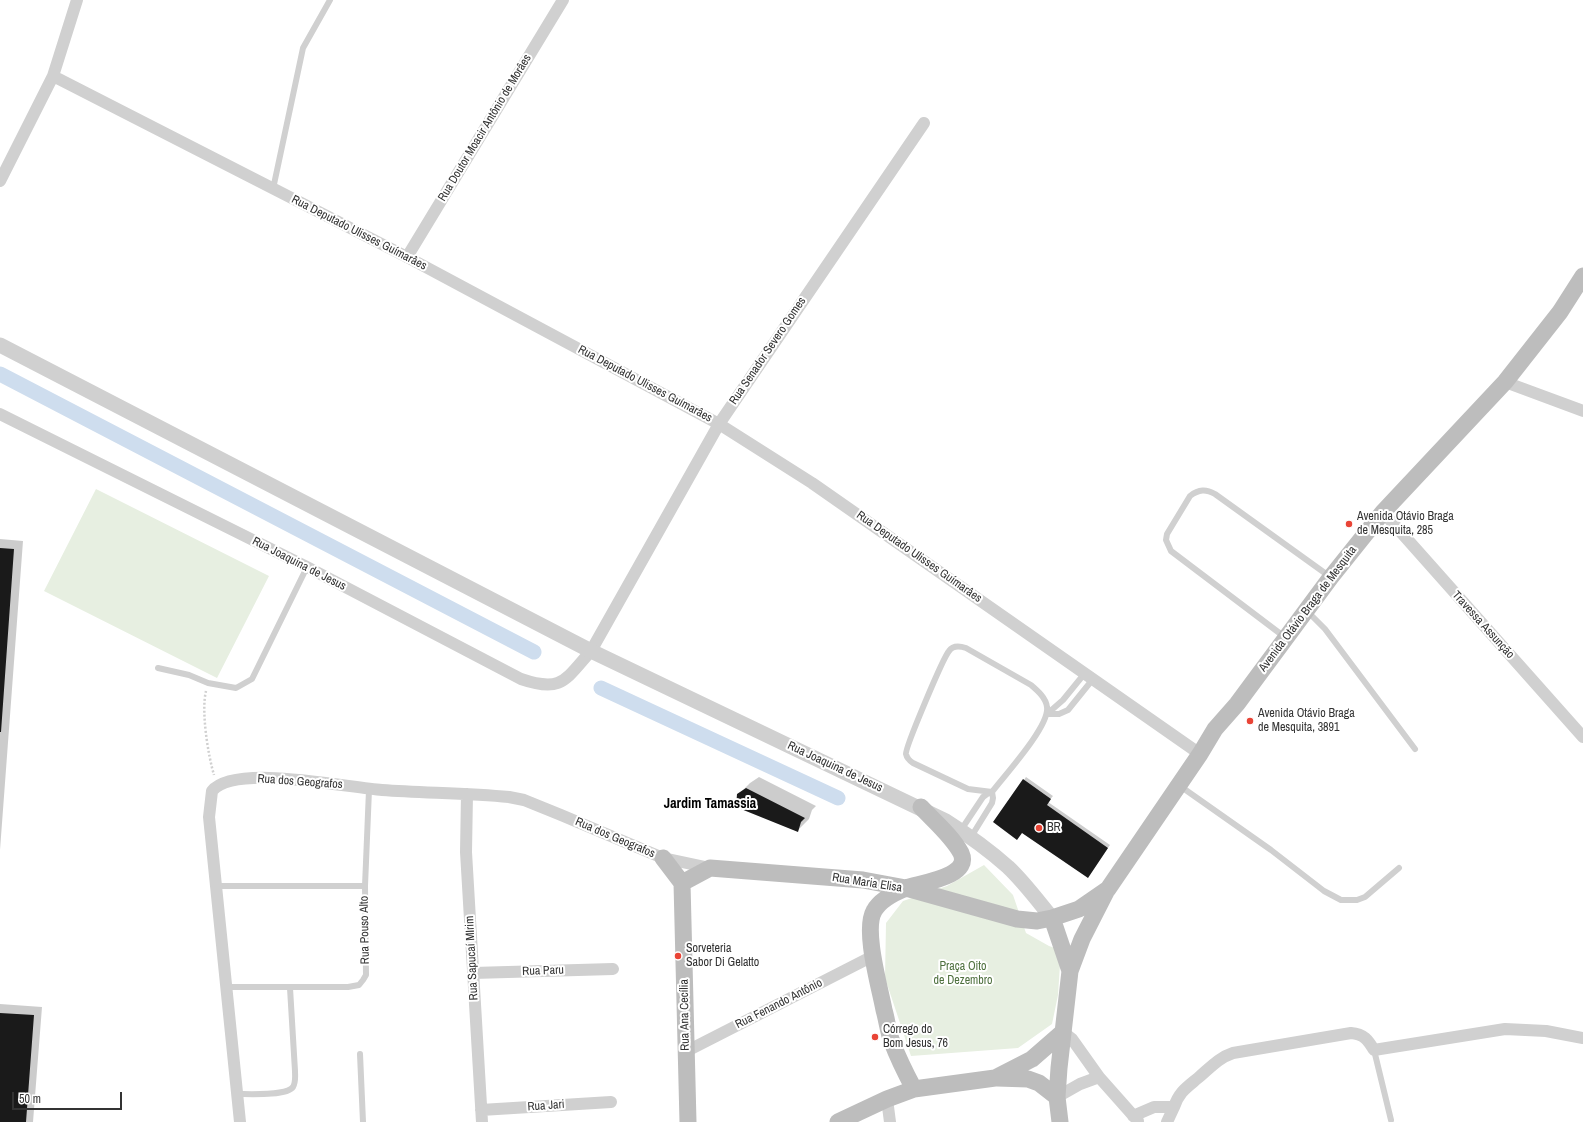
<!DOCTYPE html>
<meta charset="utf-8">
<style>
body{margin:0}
#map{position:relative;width:1583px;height:1122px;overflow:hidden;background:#fff;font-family:"Archivo Narrow",sans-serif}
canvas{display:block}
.scale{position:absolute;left:12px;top:1092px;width:110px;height:18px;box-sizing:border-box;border:2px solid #333;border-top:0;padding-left:5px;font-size:12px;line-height:14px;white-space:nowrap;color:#333;-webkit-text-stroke:3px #fff;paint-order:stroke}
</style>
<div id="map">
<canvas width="1583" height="1122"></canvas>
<div class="scale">50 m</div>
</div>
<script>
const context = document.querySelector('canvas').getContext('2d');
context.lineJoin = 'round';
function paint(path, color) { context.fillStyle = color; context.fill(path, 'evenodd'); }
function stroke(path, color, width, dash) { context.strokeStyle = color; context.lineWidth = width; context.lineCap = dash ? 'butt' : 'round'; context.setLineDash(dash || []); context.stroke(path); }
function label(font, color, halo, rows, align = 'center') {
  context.font = font + ' "Archivo Narrow",sans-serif'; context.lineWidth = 4; context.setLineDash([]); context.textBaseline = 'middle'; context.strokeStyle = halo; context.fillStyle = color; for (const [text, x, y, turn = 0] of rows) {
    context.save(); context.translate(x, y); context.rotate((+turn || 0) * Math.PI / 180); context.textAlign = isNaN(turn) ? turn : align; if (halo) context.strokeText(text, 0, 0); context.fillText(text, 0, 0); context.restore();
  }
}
const green = new Path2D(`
 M96,489L269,576L217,678L44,591Z
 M984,865L1013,895L1026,933L1049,946L1061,950L1058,995L1052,1024L1018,1048L911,1056L885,978L886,923L903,901L947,886Z`);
const shadow = new Path2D(`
 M0,539L23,541L0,850Z
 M759,777L816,806L812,810L809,819L798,830L738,795L750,783Z
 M1026,777L1053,796L1048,802L1110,845L1090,874L1024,780Z
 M0,1004L42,1007L33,1122H0Z`);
const canal = new Path2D(`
 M0,374L534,652
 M601,688L838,798`);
const building = new Path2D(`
 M0,548L14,549L1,732H0Z
 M1023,779L1051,799L1047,805L1108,848L1088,878L1022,833L1017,840L993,822Z
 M746,788L805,818L801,822L798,832L736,807L737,794Z
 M0,1013L34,1015L26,1122H0Z`);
const path = new Path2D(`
 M206,691C201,711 208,755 214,775`);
const service = new Path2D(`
 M273,189L303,48L330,0
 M1307,611L1325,629L1415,749
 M1286,638L1171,551L1166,540L1167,534L1190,496C1199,489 1206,489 1215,494L1329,576
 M158,668L189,675L208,683L236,688L252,679L307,567
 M1047,714H1059L1068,710L1093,679
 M1047,714L1063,700L1085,673
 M1180,786L1271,850L1324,891L1341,900H1357L1365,897L1399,868
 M961,830L983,797L987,794L992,792C1004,776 1050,726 1047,707C1046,698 1038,691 1031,685L966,648C960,646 953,645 949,651C943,658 905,748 906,754C907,759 910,761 913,763L968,789L992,792
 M971,837L992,803L993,798L992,792
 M217,886H365
 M228,987H348L359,985L363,980L366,975L365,886L369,790
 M1374,1050L1391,1120
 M360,1054L363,1122
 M238,1094C249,1094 287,1096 293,1087C296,1082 295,1076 295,1071L290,988`);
const minor = new Path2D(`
 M53,76L407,257L719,424L812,483L1200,754
 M0,181L53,76L77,0
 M407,257L563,0
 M1505,382L1583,411
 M0,414L307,567L521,679C562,693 565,680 591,651L719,424L924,123
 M1383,512L1583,737
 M467,794L466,852L482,1122
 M473,973L613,969
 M1063,1032L1072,1039L1099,1077L1138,1121
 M685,1052L873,956
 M1057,1097L1080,1084L1099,1077
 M887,1099L890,1122
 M481,1110L611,1102
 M1133,1116L1154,1107H1174C1179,1092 1186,1088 1198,1078C1210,1068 1218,1058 1233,1053L1351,1033C1364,1034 1368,1040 1374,1050L1505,1029L1546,1031L1583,1038
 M240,1122L209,817L212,791C235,763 348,788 382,790C424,793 467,793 509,797L524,800L561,815L663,858L710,868
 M1167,1122L1174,1107`);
const tertiary = new Path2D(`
 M0,345L591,651L946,821C968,835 989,850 1008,867C1024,882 1038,901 1052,918`);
const secondary = new Path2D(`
 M663,858L682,883
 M682,883L710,868L863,880L906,888L1017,919L1037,921L1052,918L1079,909L1108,889L1200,754L1215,729L1237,704L1331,577L1383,512L1505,382L1560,312L1583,276
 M682,883L688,1122
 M1052,918L1070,971
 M997,1078L1028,1079L1039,1083L1057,1097
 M914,1089C906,1074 898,1058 892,1042C888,1032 887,1020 884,1010C880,988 863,930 874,911C880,900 896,892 906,888C920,883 972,877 961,853C952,836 934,821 921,807
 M838,1122L887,1099L914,1089L995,1078L1032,1059L1063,1032
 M1060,1122L1057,1097L1059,1068L1070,971L1082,939L1106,892`);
const markers = [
 [1349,524,4,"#e94436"],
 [1250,721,4,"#e94436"],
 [1039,828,4,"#e94436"],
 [678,956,4,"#e94436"],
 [875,1037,4,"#e94436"]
];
const streetNames = [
 ["Rua Doutor Moacir Antônio de Morâes",485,128,-59],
 ["Rua Deputado Ulisses Guímarâes",359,233,27],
 ["Rua Senador Severo Gomes",768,351,-56],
 ["Rua Deputado Ulisses Guímarâes",645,384,28],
 ["Rua Deputado Ulisses Guímarâes",919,557,35],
 ["Rua Joaquina de Jesus",299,564,27],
 ["Avenida Otávio Braga de Mesquita",1308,609,-53],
 ["Travessa Assunção",1483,625,48],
 ["Rua Joaquina de Jesus",835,767,25],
 ["Rua dos Geografos",300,782,4],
 ["Rua dos Geografos",615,838,23],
 ["Rua Maria Elisa",867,883,9],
 ["Rua Pouso Alto",365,930,-91],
 ["Rua Sapucaí MIrim",472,958,-93],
 ["Rua Paru",543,971,-2],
 ["Rua Fenando Antônio",779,1004,-27],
 ["Rua Ana Cecília",685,1015,-91],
 ["Rua Jari",546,1106,-4]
];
const poiNames = [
 ["Avenida Otávio Braga",1357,517],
 ["de Mesquita, 285",1357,531],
 ["Avenida Otávio Braga",1258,714],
 ["de Mesquita, 3891",1258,728],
 ["BR",1047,828],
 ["Sorveteria",686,949],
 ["Sabor Di Gelatto",686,963],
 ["Córrego do",883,1030],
 ["Bom Jesus, 76",883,1044]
];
const parkNames = [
 ["Praça Oito",963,967],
 ["de Dezembro",963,981]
];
const quarterNames = [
 ["Jardim Tamassia",710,804]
];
paint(green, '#e7efe1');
paint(shadow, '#0003');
stroke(canal, '#ceddee', 15);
paint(building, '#1a1a1a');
stroke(path, '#d0d0d0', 2.5, [2, 2]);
stroke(service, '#d0d0d0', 6);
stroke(minor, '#d0d0d0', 12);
stroke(tertiary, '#d0d0d0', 15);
stroke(secondary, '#bdbdbd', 17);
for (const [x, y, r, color] of markers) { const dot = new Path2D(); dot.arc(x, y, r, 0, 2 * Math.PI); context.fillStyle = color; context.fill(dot); stroke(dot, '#fff', 1.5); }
label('12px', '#333', '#fff', streetNames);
label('12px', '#333', '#fff', poiNames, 'left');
label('12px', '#4e703e', '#fff', parkNames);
label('bold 14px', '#000', '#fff', quarterNames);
</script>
